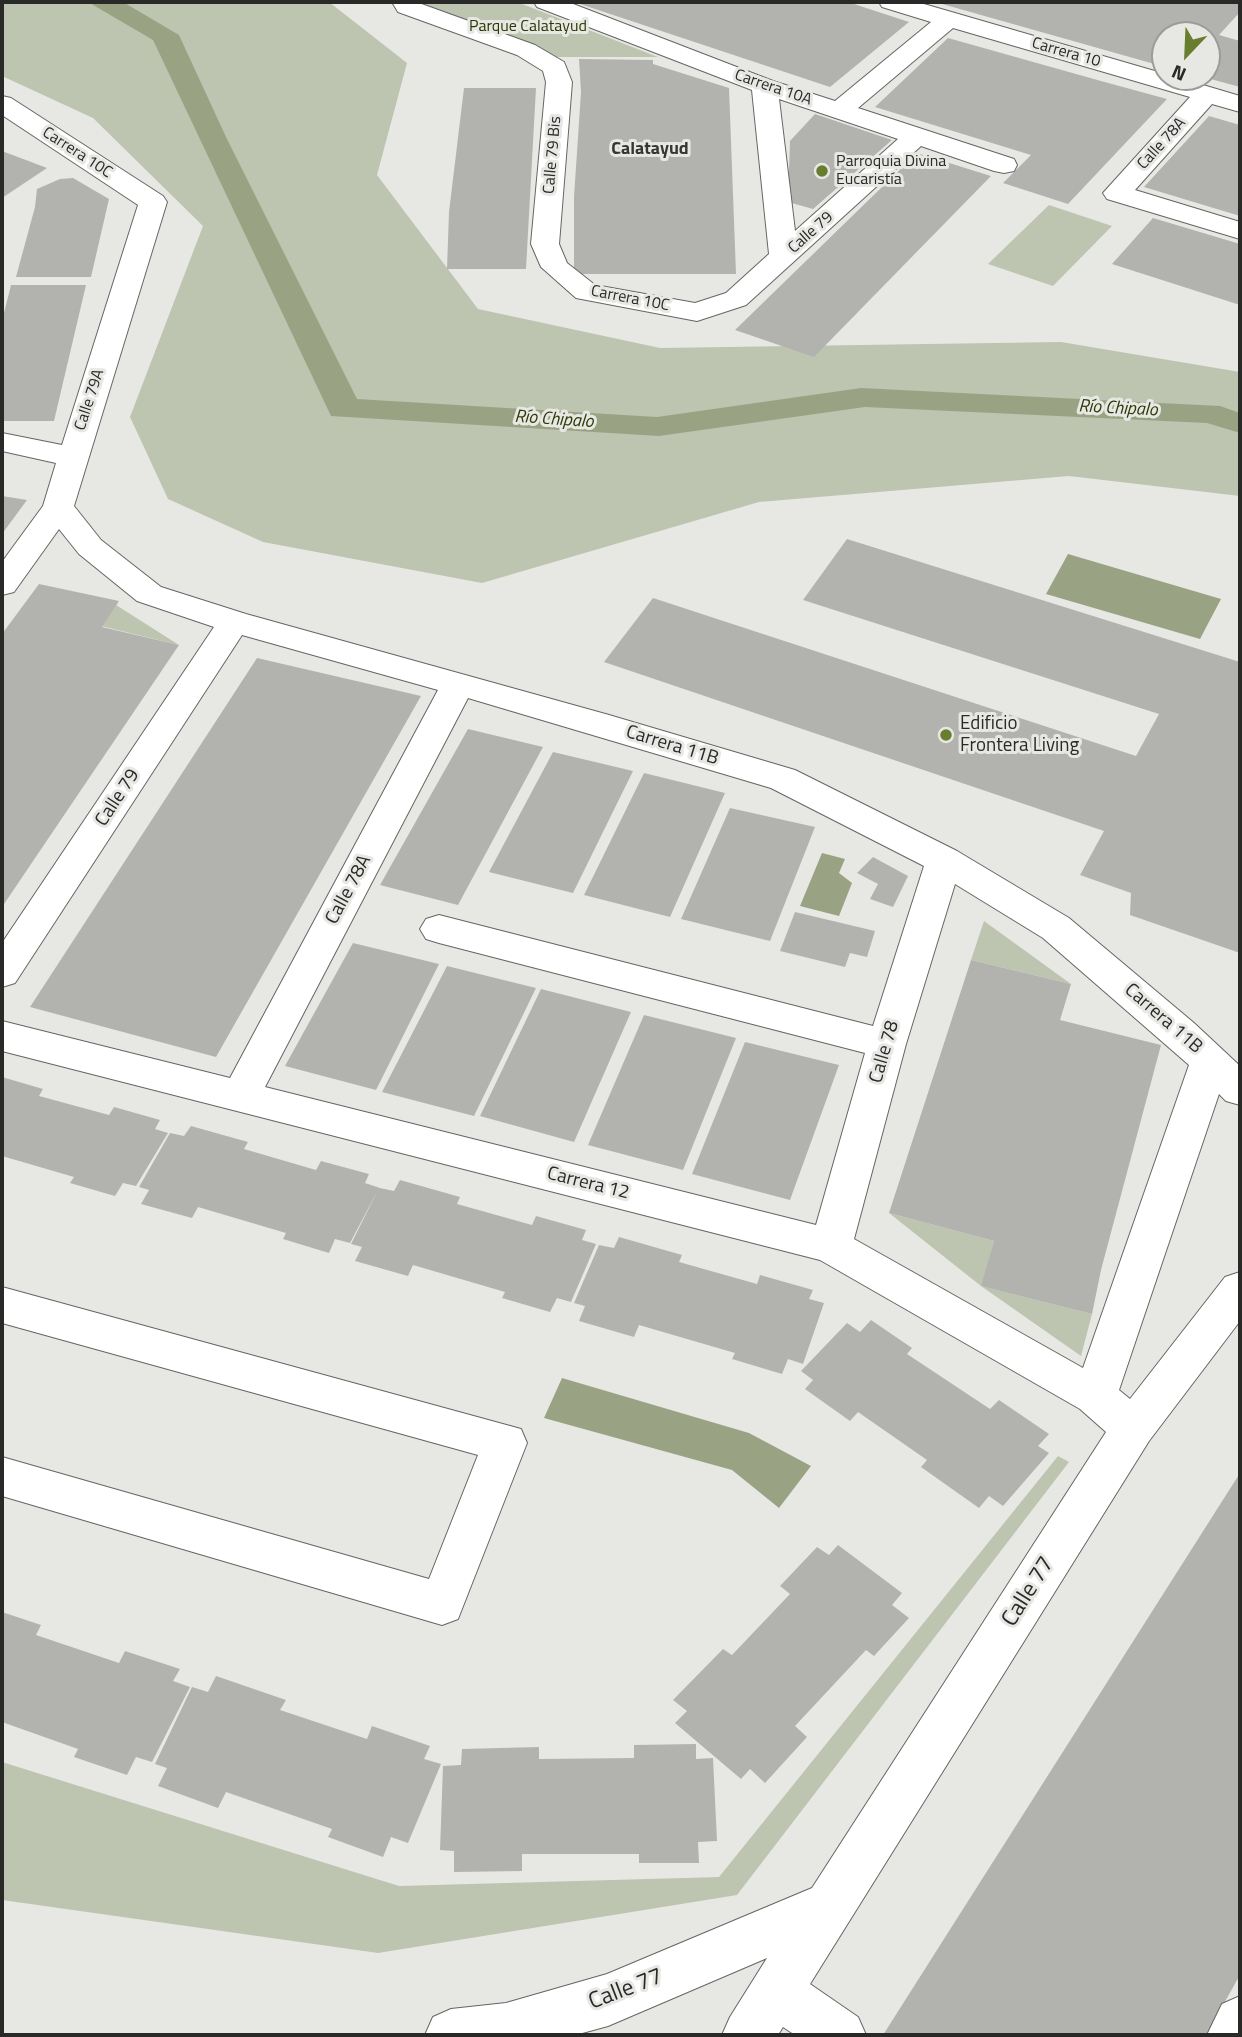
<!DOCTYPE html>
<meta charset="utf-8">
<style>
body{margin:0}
#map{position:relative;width:1242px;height:2037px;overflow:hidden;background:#e7e8e4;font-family:"Titillium Web",sans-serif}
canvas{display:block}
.frame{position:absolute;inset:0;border:4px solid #292928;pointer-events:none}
.north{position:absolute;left:1151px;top:21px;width:70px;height:70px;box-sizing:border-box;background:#e7e8e4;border:2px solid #9b9c99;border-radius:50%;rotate:203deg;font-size:19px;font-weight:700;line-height:28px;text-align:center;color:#292928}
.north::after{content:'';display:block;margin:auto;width:24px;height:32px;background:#697d2e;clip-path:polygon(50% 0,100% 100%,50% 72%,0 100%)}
</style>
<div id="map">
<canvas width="1242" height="2037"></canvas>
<div class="frame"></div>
<div class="north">N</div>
</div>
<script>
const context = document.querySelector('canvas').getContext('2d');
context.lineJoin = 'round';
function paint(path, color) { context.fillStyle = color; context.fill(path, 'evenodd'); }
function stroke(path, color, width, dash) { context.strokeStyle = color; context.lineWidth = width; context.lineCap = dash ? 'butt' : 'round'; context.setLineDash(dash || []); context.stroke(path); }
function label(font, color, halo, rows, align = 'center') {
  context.font = font + ' "Titillium Web",sans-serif'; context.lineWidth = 6; context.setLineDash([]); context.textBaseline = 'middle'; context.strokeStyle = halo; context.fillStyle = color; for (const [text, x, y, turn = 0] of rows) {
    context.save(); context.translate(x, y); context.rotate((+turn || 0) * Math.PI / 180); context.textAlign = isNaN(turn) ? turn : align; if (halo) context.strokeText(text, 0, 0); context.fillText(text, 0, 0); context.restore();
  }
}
const green = new Path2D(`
 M2,2H329L407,63L377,175L478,309L660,348L1061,342L1240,372V496L1069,476L759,502L482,583L263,542L168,499L130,417L203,226L93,118L2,76Z
 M411,2H517L658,57H555Z
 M1049,205L1112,226L1053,286L988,264Z
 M116,605L179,645L101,626Z
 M984,921L1071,984L971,960Z
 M889,1213L994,1241L982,1286L1092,1314L1081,1356L981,1286Z
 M1058,1456L1069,1462L737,1895L378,1953L2,1900V1762L399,1886L719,1877Z`);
const water = new Path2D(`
 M88,2H123L179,35L226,137L357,399L657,417L861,388L1220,406L1240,413V433L1207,423L865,407L659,436L331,416L153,40Z
 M1068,554L1221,599L1200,639L1046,594Z
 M822,853L845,859L839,873L852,883L839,916L800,906Z
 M562,1378L749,1433L811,1466L779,1508L732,1470L544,1418Z`);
const building = new Path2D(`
 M574,2H848L909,22L830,87Z
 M935,2H1240V12L1219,35L1240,41V87L1207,78V35H1165V67Z
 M948,38L1101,81L1167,99L1068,204L1003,183L1031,155L875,107Z
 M579,59L653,60V64L729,88L736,274H574V197L581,92Z
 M464,88H536L526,269H447L449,212Z
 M815,114L892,140L813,209L788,202L790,141Z
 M1209,116L1240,125V216L1144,187Z
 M2,151L47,168L2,198Z
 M917,153L991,176L814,357L735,330Z
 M73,178L109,199L91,277H16L35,207L37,189L60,179Z
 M1153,218L1240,244V305L1112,264Z
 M11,285H86L54,421H2V321Z
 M2,496L27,500L2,534Z
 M847,539L1240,662V953L1130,915L1131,893L1080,875L1104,831L604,662L653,598L1136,756L1159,714L803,600Z
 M39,584L119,601L102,627L179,645L2,907V634Z
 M257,658L421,696L216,1057L30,1007Z
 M468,729L543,747L458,905L380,885Z
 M553,752L633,771L573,893L489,872Z
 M644,773L725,793L670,917L584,895Z
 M730,808L815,827L770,941L681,919Z
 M873,857L908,876L893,907L870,899L878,884L857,873Z
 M795,912L875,931L867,957L850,953L845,967L780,951Z
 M353,943L439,964L376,1090L285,1066Z
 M971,960L1071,984L1060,1020L1161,1045L1101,1270L1092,1314L981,1286L994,1241L889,1213Z
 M447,966L536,988L474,1116L382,1092Z
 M541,989L631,1012L574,1142L480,1116Z
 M644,1015L736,1038L683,1170L588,1145Z
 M745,1042L839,1065L790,1200L692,1174Z
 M2,1077L43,1089L39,1096L109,1115L114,1107L160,1120L155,1129L168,1133L136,1186L123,1183L115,1196L70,1183L74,1177L2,1156Z
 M191,1126L248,1142L244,1149L316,1170L321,1161L369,1174L365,1183L380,1188L394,1191L400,1180L460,1197L457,1204L532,1225L536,1216L586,1230L582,1240L596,1244L571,1302L557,1298L550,1312L502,1298L505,1292L413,1265L408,1276L355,1261L362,1247L351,1244L378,1190L350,1243L335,1239L329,1253L283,1239L286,1233L198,1207L192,1218L141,1204L149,1190L139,1187L170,1133L184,1136Z
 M619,1237L682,1255L679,1262L757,1284L760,1275L813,1290L809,1299L824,1303L803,1364L788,1359L782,1374L732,1359L735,1353L639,1325L634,1337L579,1321L585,1306L574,1303L599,1245L614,1248Z
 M871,1320L912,1348L907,1354L990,1409L999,1400L1049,1434L1038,1446L1049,1453L1003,1506L989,1496L979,1508L921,1467L927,1460L858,1412L850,1421L805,1389L813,1380L801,1371L847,1323L860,1332Z
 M1240,1473V1975L1206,2035H883Z
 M838,1545L902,1593L892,1605L909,1618L874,1656L866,1650L795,1726L807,1737L765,1783L750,1769L741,1779L675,1723L687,1711L673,1700L723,1649L732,1655L790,1594L780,1586L817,1547L829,1555Z
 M2,1612L41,1625L36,1635L119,1663L125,1651L180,1669L173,1681L190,1687L152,1762L136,1757L127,1775L74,1757L78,1749L2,1722Z
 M216,1676L286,1700L280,1710L367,1739L372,1726L430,1746L424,1759L441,1764L408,1843L391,1837L383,1857L328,1837L332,1829L226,1792L218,1808L158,1786L167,1768L155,1764L192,1687L208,1692Z
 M696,1744V1759L713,1758L717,1841L698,1842L699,1863H639V1854H522V1871L454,1872V1851L440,1850L443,1766L461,1765L462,1749L539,1747V1759L634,1758V1745Z`);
const minor = new Path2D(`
 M392,2H416L535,45L564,62L572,82L559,244L567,263L595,285L695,303L726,293L769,254L752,90L537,7L534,2H568L773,81L835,101L931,22L882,7L879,2H917L1165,74V77H1176L1240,96V112L1212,104L1135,190L1240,222V239L1107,199L1103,193L1190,97L953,28L858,108L1014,159L1017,165L1014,171L1004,173L994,171L921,146L746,305L697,321L576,298L541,267L531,244L546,82L543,71L517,55L398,12ZM779,99L898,139L795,231Z
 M2,96L11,98L163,196L167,202L74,506L101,540L161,587L246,614L609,715L795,770L957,851L1069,918L1194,1023L1240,1066V1105L1226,1101L1219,1094L1119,1390L1130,1399L1225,1277L1240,1272V1321L1149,1441L810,1984L858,2017L866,2035H795L783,2027L778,2035H722L730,2017L767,1958L608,2026L575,2035H425L433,2017L451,2009L506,2003L607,1974L812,1888L1106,1432L1080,1409L820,1260L2,1051V1021L230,1078L438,690L242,635L15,983L2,987V943L214,627L137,601L79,554L59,529L14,592L2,595V562L43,506L56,463L2,451V433L62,445L138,205L2,115ZM468,698L771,788L924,866L873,1026L439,915L426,919L420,929L426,939L439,943L865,1053L816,1225L265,1087ZM955,884L1043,938L1189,1065L1083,1368L854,1239L906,1044Z
 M2,1287L521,1429L527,1443L458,1619L442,1625L2,1496V1457L429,1579L478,1455L2,1323Z
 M1240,1996V2035H1207L1222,2004Z`);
const markers = [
 [822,171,7,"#697d2e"],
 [946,735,7,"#697d2e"]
];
const farParknames = [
 ["Parque Calatayud",528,27]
];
const farStreetnames = [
 ["Carrera 10",1066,53,16],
 ["Carrera 10A",773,88,19],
 ["Calle 78A",1162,144,-48],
 ["Carrera 10C",77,153,33],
 ["Calle 79 Bis",553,155,-85],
 ["Calle 79",811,233,-42],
 ["Carrera 10C",630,299,11],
 ["Calle 79A",90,400,-72]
];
const farPoinames = [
 ["Parroquia Divina",836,162],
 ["Eucaristía",836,180]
];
const farNeighbourhoodnames = [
 ["Calatayud",650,150]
];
const farWaternames = [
 ["Río Chipalo",1118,409,3],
 ["Río Chipalo",554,420,4]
];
const poiNames = [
 ["Edificio",960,724],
 ["Frontera Living",960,746]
];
const streetNames = [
 ["Carrera 11B",672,746,17],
 ["Calle 79",118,798,-57],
 ["Calle 78A",349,890,-62],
 ["Carrera 11B",1163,1019,41],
 ["Calle 78",885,1052,-74],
 ["Carrera 12",588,1184,14]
];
const nearStreetnames = [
 ["Calle 77",1029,1592,-58],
 ["Calle 77",626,1990,-21]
];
paint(green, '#bdc5b0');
paint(water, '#99a384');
paint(building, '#b2b3af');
stroke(minor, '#656663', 2);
paint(minor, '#fff');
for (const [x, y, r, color] of markers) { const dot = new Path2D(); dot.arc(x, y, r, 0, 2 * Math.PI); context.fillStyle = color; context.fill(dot); stroke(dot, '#e7e8e4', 2.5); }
label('16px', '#2c3803', '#e7e8e4', farParknames);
label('16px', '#292928', '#e7e8e4', farStreetnames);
label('16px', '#292928', '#e7e8e4', farPoinames, 'left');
label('bold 18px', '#363734', '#e7e8e4', farNeighbourhoodnames);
label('italic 18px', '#2e3a06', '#e7e8e4', farWaternames);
label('19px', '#292928', '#e7e8e4', poiNames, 'left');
label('19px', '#292928', '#e7e8e4', streetNames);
label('23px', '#292928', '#e7e8e4', nearStreetnames);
</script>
